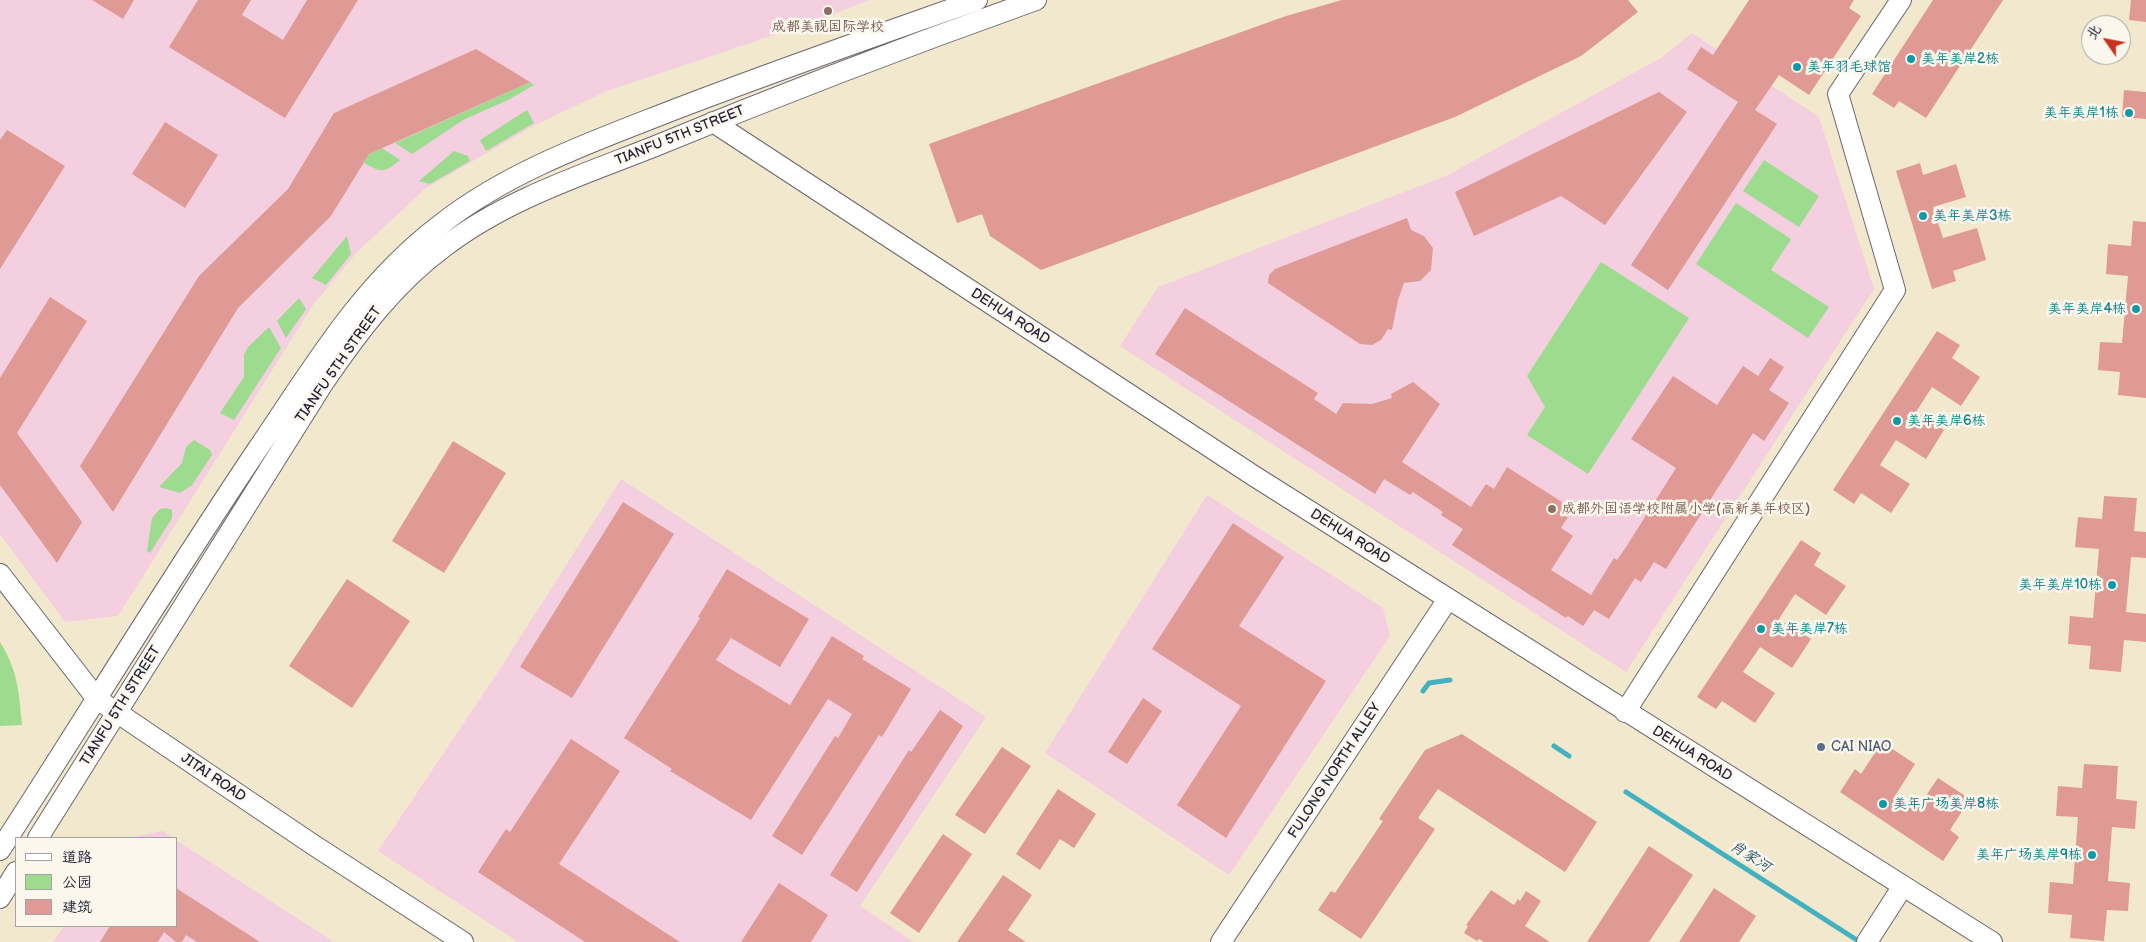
<!DOCTYPE html>
<meta charset="utf-8">
<style>
body{margin:0}
#map{position:relative;width:2146px;height:942px;overflow:hidden;background:#f2e8ce;font-family:"Balsamiq Sans","LXGW WenKai TC",sans-serif}
canvas{display:block}
.legend{position:absolute;left:15px;top:837px;width:162px;height:90px;box-sizing:border-box;background:#fbf7ec;border:1px solid #a4a2a5;margin:0;padding:6px 9px;list-style:none;font-size:15px;color:#22223b}
.legend li{display:flex;align-items:center;gap:10px;height:25px}
.legend b{width:25px;border:1px solid #a4a2a5}
.north{position:absolute;left:2081px;top:15px;width:50px;height:50px;box-sizing:border-box;background:#fbf7ec;border:1px solid #a4a2a5;border-radius:50%;rotate:303deg;font-size:14px;font-weight:700;line-height:20px;text-align:center;color:#22223b}
.north::after{content:'';display:block;margin:auto;width:18px;height:22px;background:#c8321e;clip-path:polygon(50% 0,100% 100%,50% 72%,0 100%)}
</style>
<div id="map">
<canvas width="2146" height="942"></canvas>
<ul class="legend">
<li><b style="height:6px;background:#fff"></b>道路</li>
<li><b style="height:14px;background:#9ddb8f"></b>公园</li>
<li><b style="height:14px;background:#e09a95"></b>建筑</li>
</ul>
<div class="north">北</div>
</div>
<script>
const context = document.querySelector('canvas').getContext('2d');
context.lineJoin = 'round';
function paint(path, color) { context.fillStyle = color; context.fill(path, 'evenodd'); }
function stroke(path, color, width, dash) { context.strokeStyle = color; context.lineWidth = width; context.lineCap = dash ? 'butt' : 'round'; context.setLineDash(dash || []); context.stroke(path); }
function label(font, color, halo, rows, align = 'center') {
  context.font = font + ' "Balsamiq Sans","LXGW WenKai TC",sans-serif'; context.lineWidth = 5; context.setLineDash([]); context.textBaseline = 'middle'; context.strokeStyle = halo; context.fillStyle = color; for (const [text, x, y, turn = 0] of rows) {
    context.save(); context.translate(x, y); context.rotate((+turn || 0) * Math.PI / 180); context.textAlign = isNaN(turn) ? turn : align; if (halo) context.strokeText(text, 0, 0); context.fillText(text, 0, 0); context.restore();
  }
}
const built = new Path2D(`
 M0,0H869L816,21L607,91L537,124L426,188L358,251L313,305L118,616L65,622L0,534Z
 M1692,33L1819,117L1874,289L1626,672L1120,346L1158,287L1448,175L1661,58Z
 M621,479L986,717L860,906L914,942H518L378,851L498,672Z
 M1207,495L1383,608L1390,636L1229,875L1045,753Z
 M163,831L173,838H127Z
 M176,840L334,942H53L64,926H176Z`);
const green = new Path2D(`
 M530,82L534,85L508,100L463,120L412,154L395,143Z
 M527,110L534,123L486,151L480,140Z
 M382,148L400,160C384,173 382,173 364,163L369,154Z
 M454,151L468,156L470,161L430,184L419,181Z
 M1764,160L1819,196L1799,227L1743,191Z
 M1736,203L1791,239L1771,270L1829,307L1808,338L1696,264Z
 M347,236L351,254L326,285L312,278Z
 M1601,262L1689,318L1588,474L1527,435L1545,407L1527,376Z
 M299,298L306,309L286,338L277,321Z
 M269,327L281,348L234,420L220,413L244,377V355L248,347Z
 M194,440L210,450L212,455L192,485L180,493L159,487L182,463L186,447Z
 M166,508L172,510V518L150,553L147,551L152,518L160,509Z
 M0,642C18,671 19,692 22,725L0,726Z`);
const stream = new Path2D(`
 M1423,691L1429,683L1450,680
 M1554,746L1569,756
 M1626,792L1860,942`);
const building = new Path2D(`
 M92,0H134L123,19Z
 M198,0H251L242,15L283,40L307,0H358L285,118L169,47Z
 M1342,0H1628L1638,12L1581,56L1455,117L1041,270L990,236L982,214L957,223L929,144L1286,16Z
 M1749,0H1854L1849,8L1861,16L1809,95L1779,75L1755,110L1777,124L1668,290L1631,265L1738,102L1687,69L1701,47L1713,55Z
 M1933,0H2003L1926,118L1899,101L1894,108L1872,94Z
 M2131,0H2146V22L2129,20Z
 M476,49L530,82L369,154L331,216L238,308L113,512L80,466L199,276L288,189L334,113Z
 M2124,90L2146,92V119L2122,117Z
 M1659,92L1687,112L1605,225L1561,196L1474,236L1455,192Z
 M165,122L218,155L185,208L132,174Z
 M7,130L65,166L0,269V140Z
 M1920,163L1923,175L1956,164L1966,197L1933,207L1943,238L1977,228L1986,260L1953,271L1956,281L1932,289L1896,171Z
 M1407,218L1411,230L1424,236L1433,248L1431,270L1420,281L1404,283L1398,300L1392,330L1388,329L1381,340L1372,345L1360,344L1268,283L1269,275L1275,269Z
 M2133,221L2146,222V398L2118,395L2120,372L2098,370L2100,342L2122,343L2128,276L2106,274L2108,244L2131,246Z
 M50,297L87,321L17,433L82,522L57,563L0,485V378Z
 M1185,308L1318,393L1314,399L1336,414L1343,403L1372,404L1392,398L1391,394L1413,382L1440,404L1402,462L1471,507L1486,484L1494,489L1507,467L1573,509L1561,528L1573,536L1551,570L1591,595L1614,558L1617,560L1626,547L1676,468L1631,439L1673,376L1717,405L1743,366L1758,376L1770,358L1784,367L1769,390L1789,403L1764,441L1753,433L1666,569L1654,562L1641,582L1635,578L1609,619L1594,610L1583,626L1568,616L1566,618L1452,545L1463,529L1441,515L1443,512L1413,492L1410,495L1384,479L1375,494L1155,354Z
 M1937,331L1960,345L1952,358L1980,377L1961,406L1932,387L1916,412L1944,430L1926,459L1896,440L1880,465L1910,484L1891,513L1861,493L1854,504L1833,490Z
 M453,441L506,473L444,573L392,541Z
 M2104,496L2137,498L2134,531L2146,532V558L2131,557L2126,612L2146,614V642L2124,640L2121,672L2089,669L2091,646L2068,644L2070,616L2093,618L2099,549L2075,547L2078,517L2102,519Z
 M623,502L674,534L572,698L520,667Z
 M1233,523L1284,557L1239,626L1326,681L1226,838L1177,805L1241,706L1152,649Z
 M1801,540L1821,553L1814,565L1846,586L1826,615L1795,594L1779,619L1811,639L1792,668L1760,647L1743,672L1775,693L1755,723L1722,701L1716,709L1697,697Z
 M727,569L809,619L780,667L731,638L716,660L790,705L832,636L864,656L862,659L911,689L882,737L879,735L802,855L772,836L835,736L838,738L852,714L828,699L751,820L670,771L672,769L624,738L700,618L698,617Z
 M347,579L410,621L352,708L289,666Z
 M1143,698L1162,711L1127,764L1108,752Z
 M940,710L963,726L857,892L830,875L909,750L911,752Z
 M1462,734L1597,822L1565,872L1438,789L1418,818L1435,829L1361,939L1318,910L1331,891L1335,893L1383,821L1379,819L1425,750Z
 M571,739L620,771L559,864L680,942H585L478,872L506,829L510,832Z
 M1882,742L1915,764L1895,796L1916,810L1938,778L1970,799L1950,830L1959,837L1943,861L1840,792L1855,769L1861,774Z
 M1002,747L1031,766L985,834L955,815Z
 M2084,764L2118,766L2116,799L2137,801L2135,829L2112,827L2108,881L2130,883L2128,911L2107,910L2104,941L2070,938L2072,915L2048,913L2050,882L2073,884L2078,817L2056,816L2058,786L2082,788Z
 M1058,789L1096,814L1074,848L1060,839L1040,870L1016,854Z
 M943,834L972,854L919,933L890,913Z
 M1649,846L1693,875L1649,942H1587Z
 M1003,875L1032,895L1008,930L1026,942H957Z
 M779,883L828,915L811,942H741Z
 M176,888L260,942H197L186,935L182,942H176L164,932L158,942H100L110,926H176Z
 M1714,888L1756,916L1739,942H1679Z
 M1491,890L1514,905L1518,899L1520,901L1526,891L1541,901L1525,926L1550,942H1484L1479,939L1477,941L1464,933L1468,926L1466,925Z`);
const minor = new Path2D(`
 M713,122L1254,476L1992,942
 M0,574L97,699L312,844L463,942
 M1625,712L1895,290L1838,94L1901,0
 M38,838L324,382C359,331 394,284 444,247C505,200 582,175 653,147C779,95 907,46 1036,0
 M0,850C86,717 169,581 257,450C313,368 360,286 440,225C503,175 583,145 658,116C763,75 870,38 977,0
 M0,898L16,872
 M1221,942L1448,599
 M1867,942L1903,886`);
const markers = [
 [828,11,5,"#8d6e63"],
 [1911,59,5,"#0f9aa8"],
 [1797,67,5,"#0f9aa8"],
 [2129,113,5,"#0f9aa8"],
 [1923,216,5,"#0f9aa8"],
 [2136,309,5,"#0f9aa8"],
 [1897,421,5,"#0f9aa8"],
 [1552,509,5,"#8d6e63"],
 [2112,585,5,"#0f9aa8"],
 [1761,629,5,"#0f9aa8"],
 [1821,747,5,"#5c6f8a"],
 [1883,804,5,"#0f9aa8"],
 [2092,855,5,"#0f9aa8"]
];
const educationNames = [
 ["成都美视国际学校",828,27],
 ["成都外国语学校附属小学(高新美年校区)",1562,509,"left"]
];
const cultureNames = [
 ["美年美岸2栋",1921,59],
 ["美年羽毛球馆",1807,67],
 ["美年美岸1栋",2119,113,"right"],
 ["美年美岸3栋",1933,216],
 ["美年美岸4栋",2126,309,"right"],
 ["美年美岸6栋",1907,421],
 ["美年美岸10栋",2102,585,"right"],
 ["美年美岸7栋",1771,629],
 ["美年广场美岸8栋",1893,804],
 ["美年广场美岸9栋",2082,855,"right"]
];
const streetNames = [
 ["TIANFU 5TH STREET",680,136,-22],
 ["DEHUA ROAD",1010,317,33],
 ["TIANFU 5TH STREET",339,365,-55],
 ["DEHUA ROAD",1350,537,32],
 ["TIANFU 5TH STREET",121,706,-58],
 ["DEHUA ROAD",1692,754,32],
 ["FULONG NORTH ALLEY",1335,771,-57],
 ["JITAI ROAD",213,778,34]
];
const serviceNames = [
 ["CAI NIAO",1831,747]
];
const waterNames = [
 ["肖家河",1750,857,33]
];
paint(built, '#f3cfe0');
paint(green, '#9ddb8f');
stroke(stream, '#43b1bf', 5);
paint(building, '#e09a95');
stroke(minor, '#6b676e', 22);
stroke(minor, '#fff', 20);
for (const [x, y, r, color] of markers) { const dot = new Path2D(); dot.arc(x, y, r, 0, 2 * Math.PI); context.fillStyle = color; context.fill(dot); stroke(dot, '#fbf7ec', 2); }
label('14px', '#785e54', '#fbf7ec', educationNames);
label('14px', '#0d838f', '#fbf7ec', cultureNames, 'left');
label('14px', '#22223b', '#fbf7ec', streetNames);
label('14px', '#4e5e75', '#fbf7ec', serviceNames, 'left');
label('italic 15px', '#2f5b70', '#fbf7ec', waterNames);
</script>
